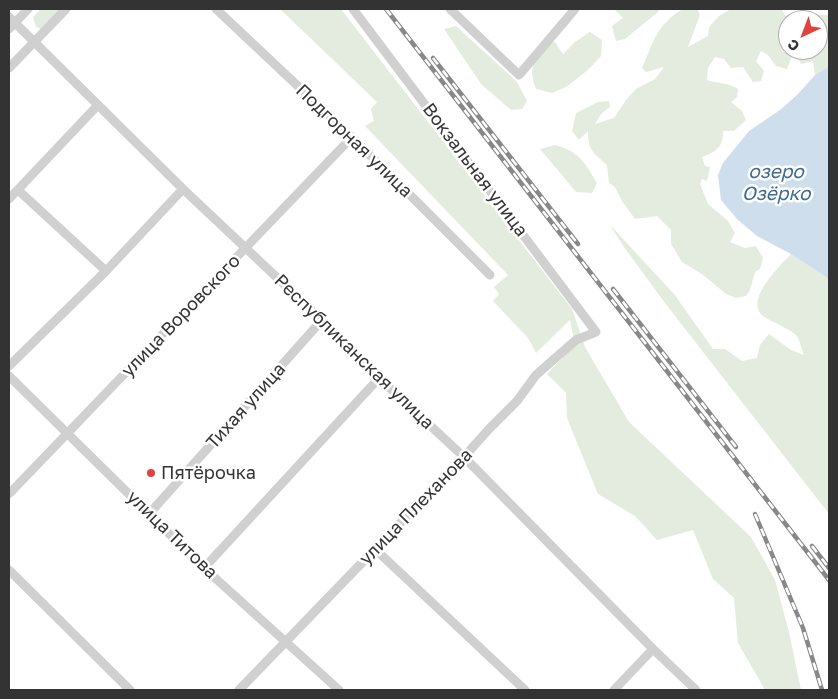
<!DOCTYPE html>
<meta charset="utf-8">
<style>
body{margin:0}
#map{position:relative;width:838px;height:699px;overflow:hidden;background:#fff;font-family:"Golos Text",sans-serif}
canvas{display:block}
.frame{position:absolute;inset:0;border:10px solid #333;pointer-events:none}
.north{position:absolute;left:778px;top:10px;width:50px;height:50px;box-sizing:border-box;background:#fff;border:1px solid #adadad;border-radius:50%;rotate:223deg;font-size:14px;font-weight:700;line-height:20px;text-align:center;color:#333}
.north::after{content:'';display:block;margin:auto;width:18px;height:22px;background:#e1423d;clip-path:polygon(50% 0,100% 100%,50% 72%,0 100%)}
</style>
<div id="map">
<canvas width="838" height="699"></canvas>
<div class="frame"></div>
<div class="north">С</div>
</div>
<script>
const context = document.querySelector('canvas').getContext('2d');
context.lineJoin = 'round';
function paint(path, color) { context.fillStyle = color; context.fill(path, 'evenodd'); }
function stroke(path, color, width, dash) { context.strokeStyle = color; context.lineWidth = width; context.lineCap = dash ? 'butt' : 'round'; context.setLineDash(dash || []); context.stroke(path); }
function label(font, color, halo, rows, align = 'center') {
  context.font = font + ' "Golos Text",sans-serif'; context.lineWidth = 5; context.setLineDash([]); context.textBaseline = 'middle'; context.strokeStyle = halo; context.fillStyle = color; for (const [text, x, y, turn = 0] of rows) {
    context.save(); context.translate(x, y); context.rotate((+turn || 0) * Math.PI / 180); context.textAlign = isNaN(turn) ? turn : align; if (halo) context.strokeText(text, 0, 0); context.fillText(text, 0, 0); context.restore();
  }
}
const green = new Path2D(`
 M41,9H63L41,29L36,27L33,17Z
 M280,9H341L572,309L585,347L629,422L751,537L775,580L789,632L801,690H765L738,643L734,598L713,579L693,530L657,540L635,516L598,494L567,418L566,393L547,374L575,345L570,320L536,353L528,338L493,301L499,294L494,287L508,275L365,126L374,121L371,109L377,102Z
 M614,9H660L658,12L625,39L616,41L612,26L623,18Z
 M683,9H697L700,15L688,47L708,36L709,27L719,16L731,9H781L789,20L788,50H818V20H800L812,14L829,15V68H826L815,75L813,61L801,64L794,51L787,69L776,66L768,55L761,51L756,61L764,71L761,81L753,82L743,67L731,68L724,59L715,57L708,68L707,80C718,84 728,82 738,89L737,97L731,102L742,111L746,120L734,131H723C723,149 716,151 702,157L705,166L710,167L707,181L702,179L700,184L708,204L728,221L735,233L730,242L745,248L756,246L763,258L760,269L755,272L750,290L746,296L736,298L726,294L702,274L682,262L671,244V230L657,216L635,219L622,201L615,187L609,183L607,165C593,152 588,151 588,131L579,140L572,131L576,113L598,102L609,101L610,107L601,114L595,124L614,118L626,100L636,89L655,79L664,67L646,72L642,68C654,41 656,25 683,9Z
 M456,26L517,82L527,101L522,109L511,110L481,84L444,29Z
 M590,32L602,40L601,56L588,70L566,87L552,93L536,89C528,68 533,62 545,43L555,42L563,54L575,42Z
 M555,145C579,151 585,163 597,183L592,193L576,192L540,149Z
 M610,225L674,294L713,349H725L742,361L757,358L760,345L769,334L791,350L804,355C802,350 800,341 797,336C791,329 771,322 763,316C744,300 780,266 791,254L829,279V514L665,303L624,247Z`);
const water = new Path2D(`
 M826,68H829V279L791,254L757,236L738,220L721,200L718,175L723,163L749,131L780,110L798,94L815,75Z`);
const minor = new Path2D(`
 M216,9L352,137L490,275
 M450,9L519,75L575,9
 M9,17L183,189L322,320L379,378L464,457L653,649L696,690
 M9,29L28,9
 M9,68L66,9
 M18,190L106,271
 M9,199L97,106
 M9,366L106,271L183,189
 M9,376L204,568L339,690
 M9,494L352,137
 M149,514L322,320
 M376,550L525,690
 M204,568L379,378
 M9,570L130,690
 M239,690L464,457L489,429L517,401L536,375L576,340L596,332L353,9
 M614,690L653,649`);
const rail = new Path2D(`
 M386,9L829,580
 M433,58L578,244
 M613,289L736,447
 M755,514L803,628L822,690
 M812,546L829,568`);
const markers = [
 [151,473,5,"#e1423d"]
];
const streetNames = [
 ["Подгорная улица",354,141,44],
 ["Вокзальная улица",475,170,53],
 ["улица Воровского",181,316,-46],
 ["Республиканская улица",354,352,44],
 ["Тихая улица",246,406,-48],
 ["улица Плеханова",416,507,-46],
 ["улица Титова",172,535,44]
];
const poiNames = [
 ["Пятёрочка",161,473]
];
const waterNames = [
 ["озеро",776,172],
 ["Озёрко",776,194]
];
paint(green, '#e4ebdf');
paint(water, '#cfdeed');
stroke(minor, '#d0d0d0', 9);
stroke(rail, '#888', 4.5);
stroke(rail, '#fff', 2.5, [8]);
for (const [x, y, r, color] of markers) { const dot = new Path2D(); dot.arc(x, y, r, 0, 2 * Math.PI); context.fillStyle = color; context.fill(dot); stroke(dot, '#fff', 2); }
label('18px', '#333', '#fff', streetNames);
label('18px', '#333', '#fff', poiNames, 'left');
label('italic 19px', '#416b94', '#fff', waterNames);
</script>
